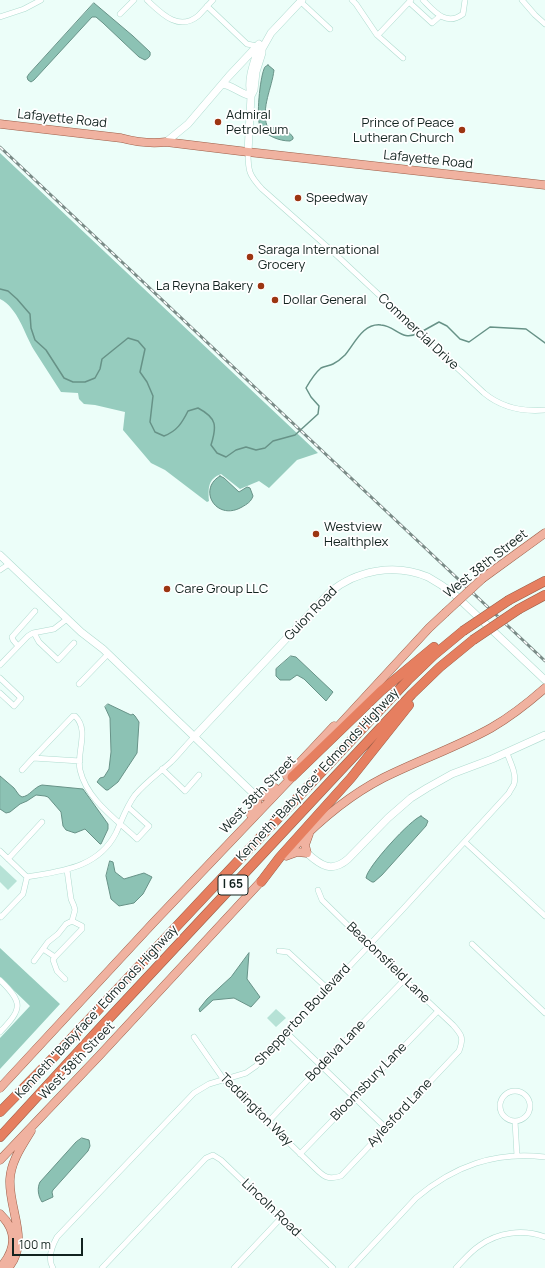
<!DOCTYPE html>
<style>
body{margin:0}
#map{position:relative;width:545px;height:1268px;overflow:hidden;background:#ecfef9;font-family:Manrope,sans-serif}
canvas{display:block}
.scale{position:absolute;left:12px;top:1238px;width:71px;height:18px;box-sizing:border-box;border:2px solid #12231f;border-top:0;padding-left:5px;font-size:12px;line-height:14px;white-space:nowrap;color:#12231f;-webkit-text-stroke:3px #fff;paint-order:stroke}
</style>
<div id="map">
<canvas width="545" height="1268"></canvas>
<div class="scale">100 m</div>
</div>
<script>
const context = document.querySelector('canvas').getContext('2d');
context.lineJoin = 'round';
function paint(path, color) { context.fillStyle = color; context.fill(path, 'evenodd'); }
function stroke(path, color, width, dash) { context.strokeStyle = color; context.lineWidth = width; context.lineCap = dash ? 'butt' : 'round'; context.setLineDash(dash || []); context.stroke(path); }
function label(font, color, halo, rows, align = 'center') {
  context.font = font + ' Manrope,sans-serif'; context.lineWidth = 3.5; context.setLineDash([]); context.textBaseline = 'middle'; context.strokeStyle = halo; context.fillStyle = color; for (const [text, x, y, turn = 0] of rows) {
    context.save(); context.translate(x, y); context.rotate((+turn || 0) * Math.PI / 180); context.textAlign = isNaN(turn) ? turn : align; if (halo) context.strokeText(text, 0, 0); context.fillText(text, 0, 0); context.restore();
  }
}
const green = new Path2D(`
 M0,865L17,881L8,890L0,882Z
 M276,1009L286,1018L276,1027L267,1018Z`);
const forest = new Path2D(`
 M0,153L318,453L297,460L269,488L259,481L240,489L221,474C208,479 208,488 209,501L207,502L165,470L151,463L123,430L125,412L95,405L84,404L79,399L78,393L61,392C52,378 43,364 34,350C24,333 18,308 0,299Z
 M0,948L60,1004L0,1069V1038L30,1006L0,977Z`);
const water = new Path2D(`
 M94,3L133,36L150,52C151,57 148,58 145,60L139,57L103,23L96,17H92L34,80L31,82L28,80L27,77L29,74Z
 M268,65L274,70C272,88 261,107 267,126C278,130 285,126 293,137V139L290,141C279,141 266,136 260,126C256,117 260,79 264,69C265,66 265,67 268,65Z
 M220,476L224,478L239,492L247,487L250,488L253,496C251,502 247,504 242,507C216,522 197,489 220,476Z
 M291,656L296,657L333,692L326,701L304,679L297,675L290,680H280L276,676V669Z
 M108,704L131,715L133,714L135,716L139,722L137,753L118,782L108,790H106L97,782L100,778L104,777L109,769L111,752L110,718L105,707Z
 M0,776L14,788L19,795L22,797C30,796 34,787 42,785L83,789L108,824V829L101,844H100L85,829L75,833L66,830L63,826L61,812L48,797L45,796L36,795L27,801L20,804L10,812L6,813L0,809Z
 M421,816L428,821L426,826L382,875L374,882H372L366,878C367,867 411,819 421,816Z
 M110,861L113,862L115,872L124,879L144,873L152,877L143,894L134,903L119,906L111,899L106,876Z
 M249,953L247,979L260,997L251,1007L234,998L213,1000L200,1012L199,1009L207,999L231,977Z
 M82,1138L89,1140L90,1146L88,1151L53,1190L52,1192L53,1197L42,1202C38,1196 37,1188 40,1182L76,1142Z`);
const stream = new Path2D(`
 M0,289L8,291L17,299L30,314L31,328L35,340L46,350L64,378L73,382H85L95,378L100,369L102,359L128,338L138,341L145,349L140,372L147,382L153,396L150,422L155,432L164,436C177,431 182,423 188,411L198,408C217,418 217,426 211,445L217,453L226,457L236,450L246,447L256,450L265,448L273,441L295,435L318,414L319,406L311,397L306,388C310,381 315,373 321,368C325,366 329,366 333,364C337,362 342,358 345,355C355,343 363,323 381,325C396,326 402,342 418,333
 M421,332L439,322L447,326L460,339L469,342L490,327L526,329L545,343`);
const street = new Path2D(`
 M147,0C161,13 178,32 198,16C203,11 208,5 213,0
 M352,0L356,4L377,35L403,58
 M423,0C434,11 446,27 463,14L465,0
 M522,0L535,15L545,24
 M301,2L330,29
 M409,2L432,23L440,16
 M207,6L247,44L257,46
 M120,14L134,0
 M0,17L24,9L41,0
 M378,35L411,0
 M248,152C248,171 249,175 262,189L332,251L484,393C502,408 522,412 545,410
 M0,570L9,564
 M34,633L39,642L58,660L74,643
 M18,646L13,640L12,637L35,611
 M0,665L28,636L33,633L54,629L67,619
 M0,678L21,698L14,706L0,693
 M79,684L108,654
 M33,758L73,716H75C90,730 76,753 80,770C87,800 116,819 137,839L149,826L128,807
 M162,769L185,791L199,775
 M22,770L33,758L80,761
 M465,842L545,916
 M0,851L27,877
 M8,859L42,822
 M67,870L71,899L74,906L75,910L72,921
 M0,916L1,917L23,894L27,877C62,871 98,868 116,833C122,820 126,807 135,795C146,782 159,773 171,762C179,754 186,745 194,737
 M472,944L545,1013
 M43,949L55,957
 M279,951L288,952L328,989
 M34,961L48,942L58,934L66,924L72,921
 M65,979L57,971L53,960L55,957L82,929V926L72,921
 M0,980C24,1003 22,1009 0,1032
 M287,1033L386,1128
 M194,1037L224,1080L315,1168C324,1177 328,1180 341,1176L459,1051C464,1038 462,1035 453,1025L369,946L322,900L318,890
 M500 1106a15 15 0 1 1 30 0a15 15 0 1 1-30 0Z
 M515,1121L517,1156
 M267,1123L322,1065L405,979
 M300,1154L438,1011
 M53,1268C47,1258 52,1246 57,1237L194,1093L209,1084L246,1073L256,1066L403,909L509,793C510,790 513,787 514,784C517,774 510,762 507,753
 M102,1268L206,1158L213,1155L221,1160L333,1268
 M234,1268L281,1218
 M351,1268L416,1198C454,1166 495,1151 545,1157
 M456,1268C464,1260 470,1252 479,1246C498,1232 523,1229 545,1237`);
const secondary = new Path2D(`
 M223,84C233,86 241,94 251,96
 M251,96L254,90L256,72L262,53V49
 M166,142L188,124L229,76L259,44
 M248,152L251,96C247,81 253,65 258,50L262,49L271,33L302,0
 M0,555L81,632L103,649L256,796
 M194,737L329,593C356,570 395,563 428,577C437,582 446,588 454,594L545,680
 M307,853C321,866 332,873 348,859L388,818L411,798L427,788L452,774L492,759L545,735`);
const primary = new Path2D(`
 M0,124L121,138C136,142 151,144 166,142L248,152L545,185
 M483,578L545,533
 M332,733L429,628L445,613
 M287,776L334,726
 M251,815C255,809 260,803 256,796C264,798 269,794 275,788
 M294,847C320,820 350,795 383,778C419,760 457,747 491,728C510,717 528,703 545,688
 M286,856L297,852L307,853L305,845L309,834
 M0,1088L153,923L296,773
 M0,1160L99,1056L265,877
 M0,1214C18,1231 16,1250 0,1268
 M8,1268C31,1242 8,1209 10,1179C11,1161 22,1146 31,1131`);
const highway = new Path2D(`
 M509,600L545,581
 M519,609L545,595
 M292,777L381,691L434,647
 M261,882L280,857L351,778L409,705
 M0,1112L51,1060L408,680L434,655L463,631
 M0,1137L100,1028L412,694L440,667L473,640`);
const rail = new Path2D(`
 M0,147L545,661`);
const primaryBridge = new Path2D(`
 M445,613L483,578`);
const highwayBridge = new Path2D(`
 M463,631L509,600
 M473,640L519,609`);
const markers = [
 [218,122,4,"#9c3512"],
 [462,130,4,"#9c3512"],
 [298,198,4,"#9c3512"],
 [250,257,4,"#9c3512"],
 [261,286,4,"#9c3512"],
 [275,300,4,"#9c3512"],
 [316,534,4,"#9c3512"],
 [167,589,4,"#9c3512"]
];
const shields = [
 [233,885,30]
];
const shieldNames = [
 ["I 65",233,885]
];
const poiNames = [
 ["Admiral",226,115],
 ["Petroleum",226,130],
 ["Prince of Peace",454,123,"right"],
 ["Lutheran Church",454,138,"right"],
 ["Speedway",306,198],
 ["Saraga International",258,250],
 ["Grocery",258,265],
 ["La Reyna Bakery",253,286,"right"],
 ["Dollar General",283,300],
 ["Westview",324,527],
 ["Healthplex",324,542],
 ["Care Group LLC",175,589]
];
const streetNames = [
 ["Lafayette Road",62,119,6],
 ["Lafayette Road",428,160,6],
 ["Commercial Drive",418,332,43],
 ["West 38th Street",486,564,-38],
 ["Guion Road",311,614,-46],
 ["Kenneth \"Babyface\" Edmonds Highway",318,775,-47],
 ["West 38th Street",258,795,-46],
 ["Beaconsfield Lane",388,963,44],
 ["Kenneth \"Babyface\" Edmonds Highway",97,1012,-47],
 ["Shepperton Boulevard",303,1015,-47],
 ["Bodelva Lane",336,1051,-46],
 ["West 38th Street",77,1061,-46],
 ["Bloomsbury Lane",369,1082,-46],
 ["Teddington Way",256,1110,45],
 ["Aylesford Lane",400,1113,-47],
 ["Lincoln Road",271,1208,44]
];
paint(green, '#b6e2d6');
paint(forest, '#96ccbe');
paint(water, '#8cc2b4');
stroke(water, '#679287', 1);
stroke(stream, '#679287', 1.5);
stroke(street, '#aedbcf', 6);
stroke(secondary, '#aedbcf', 8);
stroke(primary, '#9c5f49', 9);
stroke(highway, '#9c5f49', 10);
stroke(street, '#fff', 5);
stroke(secondary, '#fff', 7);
stroke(primary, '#f0b2a0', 8);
stroke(highway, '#e67f60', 9);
stroke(rail, '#7a8b87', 3);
stroke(rail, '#fff', 1.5, [4.5]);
stroke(primaryBridge, '#9c5f49', 9, []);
stroke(highwayBridge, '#9c5f49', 10, []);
stroke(primaryBridge, '#f0b2a0', 8);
stroke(highwayBridge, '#e67f60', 9);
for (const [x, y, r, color] of markers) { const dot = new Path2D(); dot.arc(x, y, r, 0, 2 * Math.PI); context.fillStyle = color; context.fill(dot); stroke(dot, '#fff', 1.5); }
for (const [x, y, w] of shields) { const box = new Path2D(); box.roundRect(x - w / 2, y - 10, w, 20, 3); context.fillStyle = '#fff'; context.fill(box); stroke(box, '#12231f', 1); }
label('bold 12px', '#12231f', null, shieldNames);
label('13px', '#12231f', '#fff', poiNames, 'left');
label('13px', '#12231f', '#fff', streetNames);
</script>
